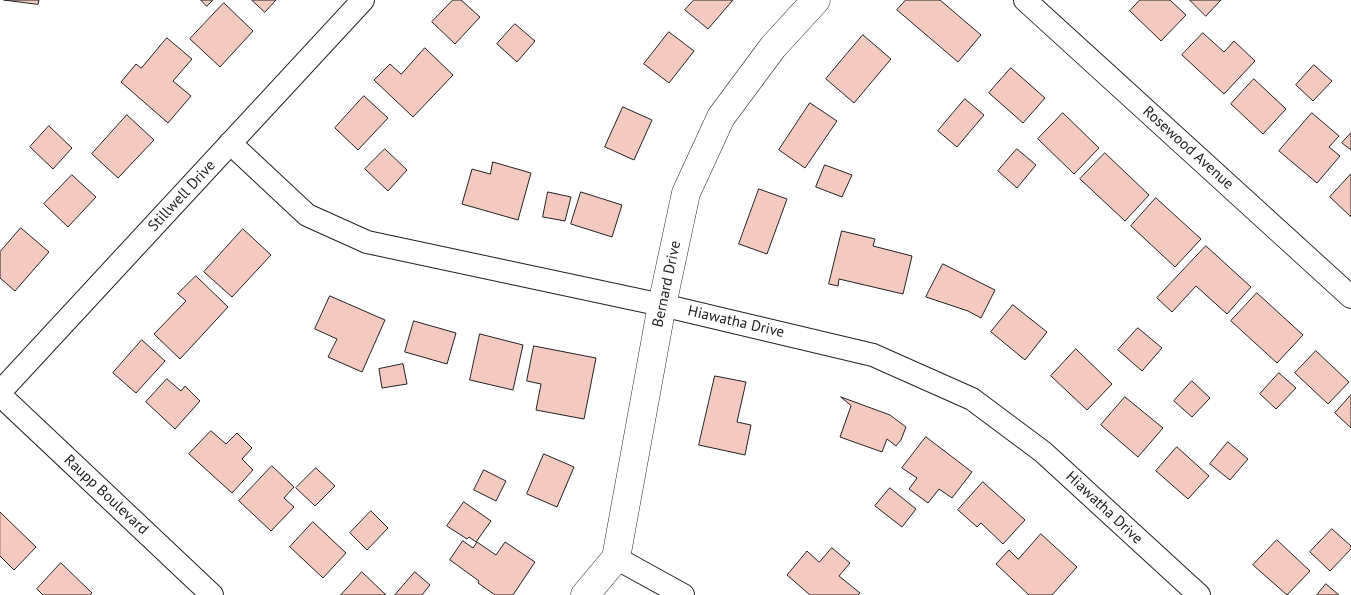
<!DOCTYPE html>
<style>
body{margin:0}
canvas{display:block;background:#fff}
</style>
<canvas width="1351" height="595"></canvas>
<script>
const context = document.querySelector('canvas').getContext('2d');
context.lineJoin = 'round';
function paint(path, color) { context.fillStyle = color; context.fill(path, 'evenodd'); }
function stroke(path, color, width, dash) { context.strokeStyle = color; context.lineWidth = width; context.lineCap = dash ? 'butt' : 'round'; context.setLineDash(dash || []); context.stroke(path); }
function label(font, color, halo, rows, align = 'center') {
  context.font = font + ' "PT Sans",sans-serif'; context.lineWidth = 4; context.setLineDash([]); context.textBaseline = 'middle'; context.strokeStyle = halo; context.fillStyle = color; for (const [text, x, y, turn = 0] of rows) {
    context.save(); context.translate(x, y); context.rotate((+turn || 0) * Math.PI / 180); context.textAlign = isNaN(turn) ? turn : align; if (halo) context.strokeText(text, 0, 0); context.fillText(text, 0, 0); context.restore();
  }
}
const building = new Path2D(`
 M4,0H39L38,4Z
 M201,0H213L207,6Z
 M252,0H276L265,12Z
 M453,0H461L480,17L455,44L432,22Z
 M694,0H733L708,29L685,10Z
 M906,0H940L981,35L958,62L897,10Z
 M1140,0H1170L1186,15L1161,41L1130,11Z
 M1190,0H1221L1206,16Z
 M224,3L253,31L220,67L190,39Z
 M515,24L535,41L517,62L497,44Z
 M669,32L694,51L669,83L644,64Z
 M1203,33L1224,52L1234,41L1255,61L1224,94L1182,55Z
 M863,35L891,59L854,103L826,79Z
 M167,38L192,59L173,81L191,96L168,123L121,82L136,64L141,68Z
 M425,48L453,75L413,117L374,80L390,64L401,74Z
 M1314,65L1332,81L1313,101L1296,85Z
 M1011,68L1045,98L1023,123L989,93Z
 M1254,79L1286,109L1263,134L1231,104Z
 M364,96L388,118L358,150L335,128Z
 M965,99L984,115L957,147L938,131Z
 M810,103L837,121L805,168L779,150Z
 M623,107L652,120L634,160L605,147Z
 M1063,113L1099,148L1074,174L1038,139Z
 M1312,113L1339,136L1329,147L1340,156L1317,183L1279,151Z
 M127,115L154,140L118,178L92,154Z
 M49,126L72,148L53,169L30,147Z
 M1351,133V150L1342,143Z
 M385,149L407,170L388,191L365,169Z
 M1017,149L1036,165L1017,188L998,171Z
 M1105,153L1149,195L1125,221L1080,179Z
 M493,162L531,173L518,220L462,204L472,169L490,174Z
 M825,165L852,175L842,197L816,187Z
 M1351,174V217L1330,197Z
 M72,175L96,197L68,227L44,204Z
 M759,189L787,199L767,254L739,244Z
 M548,192L571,197L565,221L543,217Z
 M581,192L622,205L612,237L571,224Z
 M1156,198L1201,239L1175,267L1131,226Z
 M21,228L49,252L15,291L0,278V252Z
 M243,229L271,255L232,297L204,272Z
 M842,231L875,239L873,246L912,256L903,294L839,279L838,286L829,284Z
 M1206,246L1251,287L1227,314L1196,286L1172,312L1157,298Z
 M943,264L995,290L981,318L968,311L926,297Z
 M196,276L228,307L180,359L154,334L186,301L178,294Z
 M1257,293L1303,335L1277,363L1231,321Z
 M330,296L385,320L362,372L328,357L337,339L315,329Z
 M1013,305L1047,332L1025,360L991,332Z
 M414,321L456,333L447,364L405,352Z
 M1138,328L1162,348L1142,371L1118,350Z
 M480,334L523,345L513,390L470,380Z
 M142,340L165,361L136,393L113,373Z
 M534,346L596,358L584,419L536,410L541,384L527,381Z
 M1076,349L1112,384L1087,410L1051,376Z
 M1316,351L1349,382L1328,404L1295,373Z
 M403,364L407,384L382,388L379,369Z
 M1279,373L1296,388L1276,409L1260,394Z
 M715,376L746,382L737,422L751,425L745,455L699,445Z
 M167,379L181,391L185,386L200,401L175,429L146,402Z
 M1192,381L1210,398L1192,417L1174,401Z
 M1351,395V428L1335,413Z
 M841,397L890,415L906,427L901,440L896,446L887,439L882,452L840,437L851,406Z
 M1125,397L1163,428L1138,457L1101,425Z
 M211,431L226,444L237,433L252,448L242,459L253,470L232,493L189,454Z
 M926,437L972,472L952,498L939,489L928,503L909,489L917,478L902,468Z
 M1228,442L1248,459L1230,480L1210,464Z
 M1177,447L1209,476L1188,499L1156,471Z
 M544,454L574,467L557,507L527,494Z
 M272,466L294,487L284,498L294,507L271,531L239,501Z
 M316,468L335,486L315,506L296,488Z
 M484,470L506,481L496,501L474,490Z
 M983,482L1025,520L1003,544L981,523L977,527L958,510Z
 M890,488L916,509L902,527L875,506Z
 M464,502L491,521L476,542L469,537L467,539L447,526Z
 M371,511L388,528L367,550L350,533Z
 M0,512L36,547L14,570L0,556Z
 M313,522L346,553L323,578L290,547Z
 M1332,529L1351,546V549L1330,571L1310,552Z
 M1041,534L1077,567L1052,595H1029L996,564L1009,550L1018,559Z
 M1277,540L1310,571L1287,595L1253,565Z
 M463,541L473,548L477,542L496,555L505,542L535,562L513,595H495L478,583L479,581L450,560Z
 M832,548L850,563L839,576L860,593L858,595H810L787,575L807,551L819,562Z
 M61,563L92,593L90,595H43L37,589Z
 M362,572L386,595H341Z
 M415,572L430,585L422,595H395Z
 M1326,584L1339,595H1317Z`);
const street = new Path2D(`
 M1025,0L1351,297
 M230,143L307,215L367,242L662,305L873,355L972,399L1043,452L1199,595
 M0,392L363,0
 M0,395L212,595
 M616,558L683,595`);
const secondary = new Path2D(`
 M585,595L616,558L662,305L686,193L721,117L773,47L816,0`);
const streetNames = [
 ["Rosewood Avenue",1188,148,42],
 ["Stillwell Drive",182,196,-47],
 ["Bernard Drive",667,284,-78],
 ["Hiawatha Drive",736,322,13],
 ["Raupp Boulevard",106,495,43],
 ["Hiawatha Drive",1104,508,43]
];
paint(building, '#f3c9c0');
stroke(building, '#222', 1);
stroke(street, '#222', 24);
stroke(secondary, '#222', 29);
stroke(street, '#fff', 22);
stroke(secondary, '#fff', 28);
label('15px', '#222', '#fff', streetNames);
</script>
